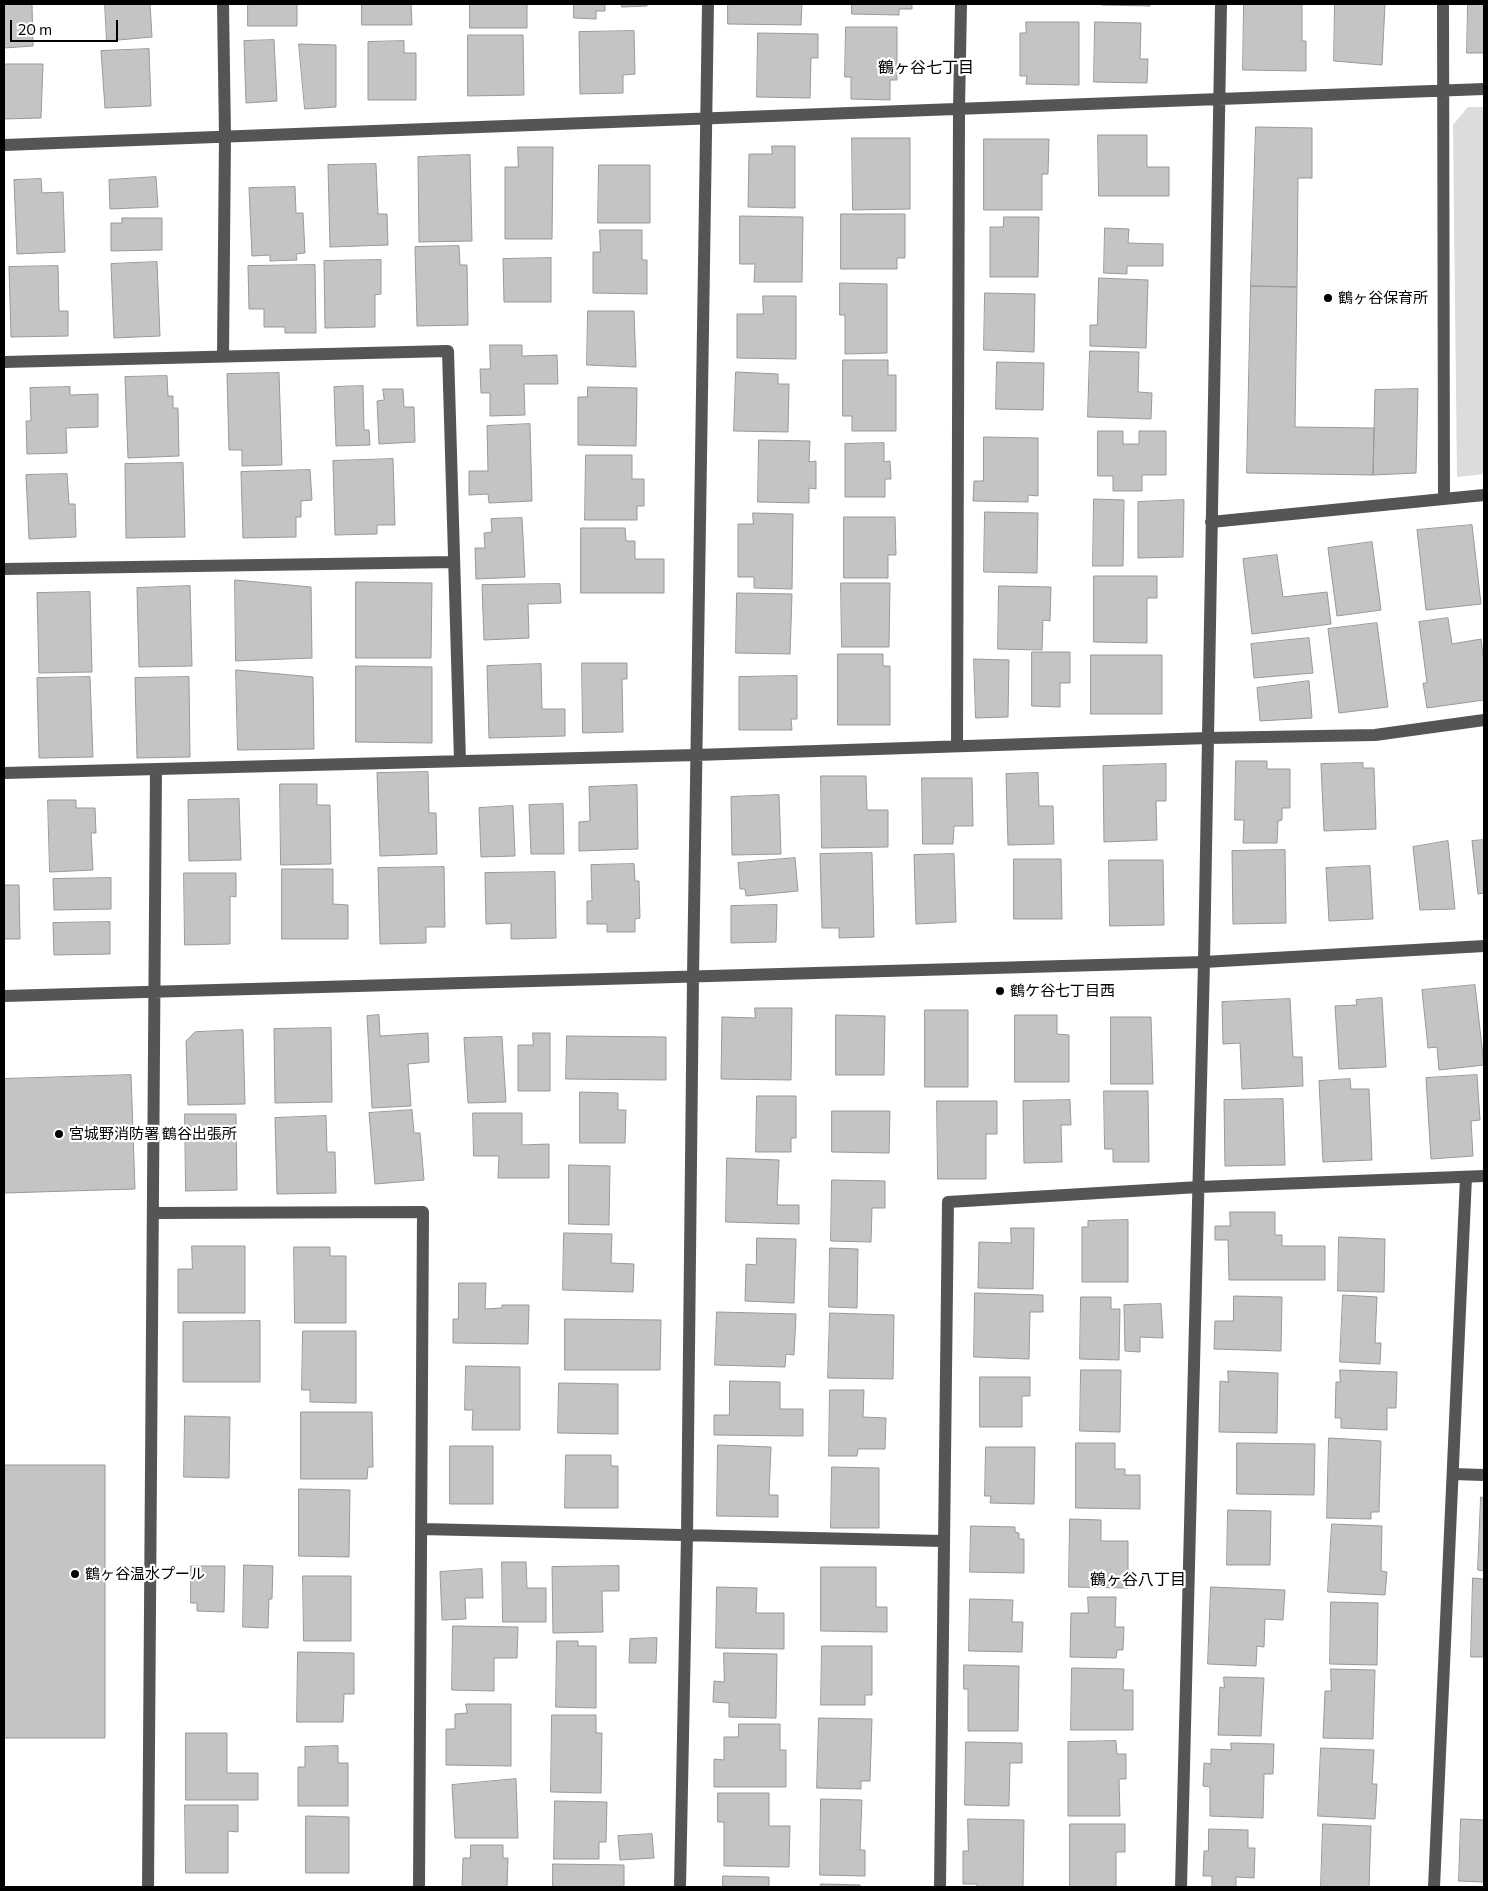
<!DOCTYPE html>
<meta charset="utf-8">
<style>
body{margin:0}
#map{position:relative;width:1488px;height:1891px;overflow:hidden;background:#fff;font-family:Commissioner,sans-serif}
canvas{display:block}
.frame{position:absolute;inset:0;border:5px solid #000;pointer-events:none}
.scale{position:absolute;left:10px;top:20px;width:108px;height:22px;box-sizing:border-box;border:2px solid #000;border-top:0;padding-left:6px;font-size:15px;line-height:18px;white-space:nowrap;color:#000;-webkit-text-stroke:4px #fff;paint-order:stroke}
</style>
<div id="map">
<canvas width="1488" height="1891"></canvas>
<div class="frame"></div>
<div class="scale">20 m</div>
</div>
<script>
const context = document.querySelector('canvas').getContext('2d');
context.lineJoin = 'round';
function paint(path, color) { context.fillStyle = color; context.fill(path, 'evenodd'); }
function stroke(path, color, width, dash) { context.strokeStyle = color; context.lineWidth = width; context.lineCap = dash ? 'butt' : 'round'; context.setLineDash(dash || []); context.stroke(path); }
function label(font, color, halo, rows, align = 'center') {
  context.font = font + ' Commissioner,"Noto Sans JP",sans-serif'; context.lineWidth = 4.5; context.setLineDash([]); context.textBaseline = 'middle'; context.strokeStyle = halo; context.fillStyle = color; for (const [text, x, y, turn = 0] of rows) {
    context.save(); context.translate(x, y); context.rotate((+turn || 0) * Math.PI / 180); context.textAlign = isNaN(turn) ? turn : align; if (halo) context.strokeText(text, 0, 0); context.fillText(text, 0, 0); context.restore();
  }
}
const green = new Path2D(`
 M1468,107H1484V474L1457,477L1453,125Z`);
const building = new Path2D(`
 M4,4H32L33,46L4,48Z
 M105,4H150L152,37L107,41Z
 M248,4H297V26H248Z
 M362,4H411L412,25H362Z
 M470,4H527V28H470Z
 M574,4H605V11H596V19L574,18Z
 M622,4H647V6L622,7Z
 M728,4H802L801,25L728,24Z
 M852,4H912V9H899V15L852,14Z
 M1102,4H1150V6L1102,5Z
 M1244,4H1302V41H1306V71L1243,70Z
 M1335,4H1385L1382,65L1334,61Z
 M1468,4H1484V53H1467Z
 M1026,22H1079V85L1026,84L1027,76H1020V33H1026Z
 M1095,22L1141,23L1140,59H1148L1147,83L1094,82Z
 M846,27H897V80H890V100L851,99V77H845Z
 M634,31L635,74L623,75V93L580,94L579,32Z
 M758,33L818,34V58H811L810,98L757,97Z
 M468,35H523L524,95L468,96Z
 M274,40L277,101L246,103L244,41Z
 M404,41V53H416V100H368V42Z
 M299,44L336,45V107L305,109Z
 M149,49L151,106L105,108L101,51Z
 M4,64H43L41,118L4,119Z
 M1256,127L1312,128V178H1298L1297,287L1251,286Z
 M1098,135H1147V167H1169V196H1099Z
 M852,138H910V209L853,210Z
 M984,139H1049L1048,174H1042V210H984Z
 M772,146H795V208L748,207L749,154H772Z
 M518,147H553L552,239H505V167H518Z
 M470,155L472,241L419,242L418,157Z
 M376,164L378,214H387L388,245L330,247L328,165Z
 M599,165H650V223H598Z
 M156,177L158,207L110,209L109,180Z
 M41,179L42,193L63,192L65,252L17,254L14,180Z
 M295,187L296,213H303L305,253L296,254L297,260L270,261V255L252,256L249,188Z
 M841,214H905V258H897V269H841Z
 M740,216L803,217L802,282H754L755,264H740Z
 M1004,217H1039L1038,277H990V227H1003Z
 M122,218H162V250L111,251V223H122Z
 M1105,228L1129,229L1128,243L1163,244V266H1127V274L1104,273Z
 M600,230H642V260H647V294L593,293V252H600Z
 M459,246L460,265H467L468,325L417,326L415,247Z
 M551,258V302H504L503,259Z
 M381,260V294L375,295V327L325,328L324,261Z
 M157,262L160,336L114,338L111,264Z
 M315,265L316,333H285V327H264V309H249L248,266Z
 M58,266L59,311H68V336L11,337L9,267Z
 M1099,278L1148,280L1146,348L1090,346V325H1097Z
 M840,283L887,284V353L845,354V315H840Z
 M1251,286L1297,287L1295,427L1374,428L1373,475L1247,473Z
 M985,293L1035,294L1034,352L984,350Z
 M763,296H796V359L737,358V314H763Z
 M588,311H634L636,367L587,365Z
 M490,345H522V356L557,355L558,384H524L525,415L490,416V393H481L480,369H490Z
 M1090,351L1139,352L1138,392L1152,393L1151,419L1088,417Z
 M843,360H888V375H896V431H852V416H843Z
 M997,362L1044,363L1043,410L996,409Z
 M736,372L778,374V384H789L788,432L734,431Z
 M279,373L282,465L242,466V450H229L227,374Z
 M167,376L168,396H173V408H178L179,456L128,458L125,377Z
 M363,386L364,430H369L370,445L336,446L334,387Z
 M70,387V395L98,394V427L66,428L67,453L27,454L26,421H31L30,388Z
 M588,387L637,388L636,446L578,445V397H587Z
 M383,389H403L404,407H414L415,442L379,444L377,401L384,400Z
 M1418,389L1416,473L1373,475L1375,390Z
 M530,424L532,501L489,503L488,494L469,495V471H488L487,426Z
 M1098,431H1123V444H1139V431H1166V475H1142V491H1113V476H1098Z
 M984,437L1038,438V496L1028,495V502L973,501L974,481H983Z
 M759,440L810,441L809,462L816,461V489L809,488V503L758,502Z
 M884,443V462L890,461L891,479H885V497H845V444Z
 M586,455H632V479H644V506H637V520H585Z
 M393,459L395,525H377V534L335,535L333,461Z
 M183,463L185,537L126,538L125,464Z
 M310,470L312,500L301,501V517H296V537L243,538L241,472Z
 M67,474L69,504H75L76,537L29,539L26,475Z
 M1094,499L1124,500L1123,566H1093Z
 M1184,500L1183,557L1138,558V502Z
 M985,512L1038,513L1037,573L984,572Z
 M753,513L793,514L792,589L754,588V577H738V524H753Z
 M844,517H895L896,555H888V578H844Z
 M522,518L525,577L476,579L475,548H485L484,533L492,532L491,519Z
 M1472,525L1481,604L1426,610L1417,530Z
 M581,528H625L626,541H635V559H664V593H581Z
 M1372,542L1381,610L1337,616L1328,548Z
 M1277,555L1283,597L1327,592L1331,624L1252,634L1243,559Z
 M1094,576H1157V598H1147V643L1094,642Z
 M235,580L311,587L312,658L236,661Z
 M356,582L432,583L431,658H356Z
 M841,583H890L889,647H842Z
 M560,584L561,603L528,604L529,638L484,640L482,585Z
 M190,586L192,666L139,667L137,588Z
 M999,586L1051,587L1050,621L1043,620L1042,650L998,649Z
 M90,592L92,672L39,673L37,593Z
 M737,593L792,594L790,654L736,653Z
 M1448,618L1452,644L1481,639L1484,663V700L1427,708L1423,683H1427L1419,622Z
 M1377,623L1388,707L1339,713L1328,629Z
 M1309,638L1313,673L1254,678L1251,644Z
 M1032,652H1070V683H1060V707L1032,706Z
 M838,654H883V666H890V725H838Z
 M1091,655H1162V714H1091Z
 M974,659L1009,660L1008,717L976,718Z
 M582,663H627V679H622L623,732L583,733Z
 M541,664L542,709H565V736L489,738L487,666Z
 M356,666L432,667V743L356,742Z
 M236,670L313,677L314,749L238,750Z
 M797,676V719H791L792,730H739V677Z
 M90,677L93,757L39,758L37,678Z
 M189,677L190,757L137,758L135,678Z
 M1309,681L1312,718L1260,721L1257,688Z
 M1236,761H1267V769H1290V808H1282V820L1278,821L1277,843H1243L1244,820H1235Z
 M1363,763V768H1374L1376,829L1324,831L1321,764Z
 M1166,764V801H1156L1157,840L1104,842L1103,766Z
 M428,772L429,813H436L437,854L380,856L377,773Z
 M1038,773L1039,806H1053L1054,844L1008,845L1006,774Z
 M821,776H866L867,810H888V847L822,848Z
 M922,778H972L973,826H954L953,844H923Z
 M280,784H317V805H330L331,864L281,865Z
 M637,785L638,849L579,851V822L590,821L589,787Z
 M779,795L781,854L732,855L731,797Z
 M239,799L241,860L189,861L188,800Z
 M48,800H76V808H95L96,833H91L93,870L50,872Z
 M563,804L564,854H531L529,805Z
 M513,806L515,856L481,857L479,808Z
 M1484,840V893L1478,894L1472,841Z
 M1448,841L1455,909L1420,910L1413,847Z
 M1285,850L1286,923L1233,924L1232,851Z
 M872,853L874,937L839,938V928H822L820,854Z
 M954,854L956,922L916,924L914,855Z
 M795,858L798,891L746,896L745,889H740L738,863Z
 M1014,859H1061L1062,919H1014Z
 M1109,860H1163L1164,925L1110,926Z
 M634,864L635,881H639L640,918L635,919V932H607V924H587V901H592L591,865Z
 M1370,866L1373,919L1329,921L1326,868Z
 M444,867L445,927H426V943L380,944L378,868Z
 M282,869H333V904L348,905V939H282Z
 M555,872L556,938L511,939V923L486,924L485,873Z
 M184,873H236V897L230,896V944L185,945Z
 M111,878V909L54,910L53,879Z
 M4,885H19L20,939H4Z
 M777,905L776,942L731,943V906Z
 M110,922V954L54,955L53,923Z
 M1475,985L1484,1065L1439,1070L1437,1047L1428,1048L1422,990Z
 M1382,998L1386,1067L1339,1069L1335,1006L1357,1005L1356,1000Z
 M1290,999L1293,1057H1302L1303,1086L1242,1089L1240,1043L1223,1044L1222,1002Z
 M755,1008H792L791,1080L721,1079L722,1017L755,1018Z
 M925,1010H968V1087H925Z
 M379,1015L380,1036L428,1033L429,1062L408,1064L411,1106L372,1108L367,1016Z
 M836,1015L885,1016L884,1075H836Z
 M1015,1015H1057V1034L1069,1035V1082H1015Z
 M1111,1017H1151L1153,1084H1111Z
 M331,1028L332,1102L275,1103L274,1029Z
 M243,1030L245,1104L188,1105L186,1041L195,1032Z
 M533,1033H550V1091H518V1045H533Z
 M567,1036L666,1037V1080L566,1079Z
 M502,1037L506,1102L468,1103L464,1038Z
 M131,1075L135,1189L4,1193V1079Z
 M1477,1075L1480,1120L1471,1121L1473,1156L1431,1159L1426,1078Z
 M1350,1079L1351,1089H1369L1372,1160L1323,1162L1319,1081Z
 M1104,1091H1148L1149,1162H1113V1149H1105Z
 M580,1092L618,1093V1110H626L625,1143H580Z
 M757,1096H796V1138H791V1152H756Z
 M1283,1099L1285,1165L1225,1166L1224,1100Z
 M1070,1100L1071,1125H1061L1062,1162L1024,1163L1023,1101Z
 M937,1101H997V1134H986V1179H938Z
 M412,1110L414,1133H420L424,1180L375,1184L369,1113Z
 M832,1111H890L889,1153L832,1152Z
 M473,1113H522V1145L549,1144V1178H498L499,1156H474Z
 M185,1114H236L237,1190L186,1191Z
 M326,1116L327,1152H335L336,1193L277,1194L275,1118Z
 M727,1158L779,1160L777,1205H799V1224L726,1222Z
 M569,1165L610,1166L609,1225L569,1224Z
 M832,1180L885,1181V1208H872L871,1242L831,1241Z
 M1230,1212H1275V1235H1282V1246H1325V1280H1229L1228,1240H1215V1226H1230Z
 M1128,1220V1282H1082V1227H1088V1221Z
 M1011,1228H1034L1033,1289L978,1288L979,1242L1011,1243Z
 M564,1233L612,1234L611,1263L634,1264L633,1292L563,1290Z
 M1339,1237L1385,1239L1384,1292L1338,1291Z
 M757,1238L796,1239L794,1303L745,1301L746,1264L756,1265Z
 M192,1246H245V1313H178V1269H192Z
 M294,1247H330V1256H346V1323H295Z
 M830,1248L858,1249L857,1308L829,1307Z
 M459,1283H486L485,1309L502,1308V1305H529L528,1344L453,1343V1319H458Z
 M975,1293L1043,1295V1312H1030L1029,1359L974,1357Z
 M1343,1295L1377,1297L1375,1343H1381L1380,1364L1340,1362Z
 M1234,1296L1282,1297L1281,1351L1214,1349L1215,1321H1233Z
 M1081,1297H1111V1309H1120L1119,1360L1080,1359Z
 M1161,1304L1163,1338L1140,1337V1352L1125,1351L1124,1305Z
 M717,1312L796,1314L794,1355L786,1354L785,1367L715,1365Z
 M830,1313L894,1315L893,1379L828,1378Z
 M565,1319L661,1320L660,1370H565Z
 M260,1321V1382H183V1322Z
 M303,1331H356V1403L310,1402V1390H302Z
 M466,1366L520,1367V1430H472L473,1410H465Z
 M1081,1370H1121L1120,1432L1080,1431Z
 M1340,1370L1397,1372L1396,1408H1387V1430L1341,1428V1418H1335L1336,1382H1340Z
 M1228,1371L1278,1373L1277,1433L1219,1432L1220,1381L1228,1382Z
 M980,1377H1030V1396H1022V1427H980Z
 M730,1381L780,1382V1409H803V1436L714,1435V1415H729Z
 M559,1383L618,1384V1434L558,1433Z
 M830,1390H864L863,1417L886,1418L885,1449H858L857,1456H829Z
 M301,1412H372L373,1467H368L367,1479H301Z
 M185,1416L230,1417L229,1478L184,1477Z
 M1329,1438L1381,1441L1379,1512H1371V1519L1327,1518Z
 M1076,1443H1115V1469H1125V1475H1140V1509L1076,1508Z
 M1237,1443L1315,1444L1314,1495L1237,1494Z
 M718,1445L771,1447L769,1495H778V1517L717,1516Z
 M450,1446H493V1504H450Z
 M986,1447H1035L1034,1504L990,1503L991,1496H985Z
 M566,1455H611V1466H618V1508H565Z
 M4,1465H105V1738H4Z
 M832,1467L879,1468V1528H831Z
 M299,1489L350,1490L349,1557L299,1556Z
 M1481,1497L1484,1498V1571L1478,1570Z
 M1228,1510L1271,1511L1270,1565H1227Z
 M1070,1519L1101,1520V1541H1128V1588L1069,1587Z
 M1332,1524L1382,1526L1381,1571L1387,1572L1385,1595L1328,1592Z
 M971,1526L1015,1527V1532L1019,1533V1539H1024V1573L970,1572Z
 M502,1562H526L527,1588H546V1622H503Z
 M244,1565L273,1566L272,1599H269L268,1628L243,1627Z
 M191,1566H225L224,1612L197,1611V1603H191Z
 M619,1566V1591H602L603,1632L553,1633L552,1567Z
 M821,1567H876V1607H887V1632L821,1631Z
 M482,1569L483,1598H465L466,1619L442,1620L440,1572Z
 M303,1576H351V1641H304Z
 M1473,1578L1484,1579V1657H1471Z
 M717,1587L757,1588L756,1613H784V1649L716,1648Z
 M1211,1587L1285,1590L1283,1620L1265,1619L1264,1647L1257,1646L1256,1666L1208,1664Z
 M1088,1597H1116L1115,1627H1124L1123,1650H1117L1116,1658L1070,1657L1071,1613H1088Z
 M970,1599L1013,1600L1012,1622H1023L1022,1652L969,1651Z
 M1331,1602L1378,1603L1377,1665L1330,1664Z
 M453,1626L518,1627L517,1658H494V1691L452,1690Z
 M657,1638L656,1663H629L630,1639Z
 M557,1641H578V1646H596V1708L556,1707Z
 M822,1646H872V1695H865V1705H821Z
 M298,1652L354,1653V1694H344L343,1722H297Z
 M724,1653L777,1654L776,1718L729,1717V1703L713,1702L714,1681L724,1682Z
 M964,1665L1019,1666L1018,1731H968V1689H964Z
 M1072,1668L1124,1669L1123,1690H1133V1730H1071Z
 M1331,1669L1375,1670L1373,1739L1323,1738L1325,1691H1331Z
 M1224,1677L1264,1678L1261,1736L1218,1735L1220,1687L1224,1688Z
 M466,1704H511V1766L446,1765V1729H455V1714L467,1713Z
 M552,1715H596V1733H602L601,1793L551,1792Z
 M819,1718L872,1719L870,1781H861V1789L817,1788Z
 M739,1724H780V1750H786V1787H714V1759L724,1760V1737H738Z
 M186,1733H227V1773H258V1800H186Z
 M1116,1741L1117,1754H1126V1779H1119L1120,1816H1068V1742Z
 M966,1742L1022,1743V1763H1010L1009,1806L965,1805Z
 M1231,1743L1274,1744L1273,1774H1264L1263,1818L1210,1816V1787L1203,1786L1204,1763L1211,1764V1749L1231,1750Z
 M338,1746V1763H348V1806H298V1767H305V1747Z
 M1321,1748L1374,1750L1372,1784H1377L1375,1819L1318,1816Z
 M516,1779L518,1838H455L452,1785Z
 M718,1793H769V1826H790L789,1867L724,1866V1822H718Z
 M821,1799L862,1800L860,1850H865V1876L820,1875Z
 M555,1801L607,1802L606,1842H599V1859H554Z
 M185,1805H238V1832L228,1831V1873H186Z
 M306,1816L349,1817V1873H306Z
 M968,1819L1024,1820L1023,1887H977V1884H963V1851H968Z
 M1461,1819L1484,1820V1882L1459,1881Z
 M1070,1824H1125V1852H1116V1887H1070Z
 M1323,1824L1371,1826L1369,1887H1321Z
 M1209,1829L1248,1830V1848H1255L1254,1878L1236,1877V1887H1212V1876H1203L1204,1851H1208Z
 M652,1834L654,1858L620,1860L618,1836Z
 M471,1845H503V1858H508L507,1887H462L463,1858H470Z
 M553,1864L624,1865V1887H553Z
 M723,1876L769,1877V1887H723Z
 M821,1884L860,1885V1887H820Z`);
const minor = new Path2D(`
 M1443,4L1444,499
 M4,145L1484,89
 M223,356L225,136L223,4
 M4,362L448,351L460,761
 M1211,522L1484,495
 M4,569L454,562
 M957,746L959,108L961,4
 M4,773L696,755L1208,738L1375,735L1484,720
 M4,996L1204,962L1484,946
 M153,1213L423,1212L419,1887
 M1453,1474L1484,1475
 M421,1529L943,1541
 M148,1887L156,769
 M680,1887L687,1535L693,976L708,4
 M940,1887L948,1202L1199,1187L1484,1176
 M1181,1887L1204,962L1221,4
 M1434,1887L1466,1177`);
const markers = [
 [1328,298,5,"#000"],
 [1000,991,5,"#000"],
 [59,1134,5,"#000"],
 [75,1574,5,"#000"]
];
const poiNames = [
 ["鶴ヶ谷保育所",1338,298],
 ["鶴ケ谷七丁目西",1010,991],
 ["宮城野消防署 鶴谷出張所",69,1134],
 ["鶴ヶ谷温水プール",85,1574]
];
const neighbourhoodNames = [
 ["鶴ヶ谷七丁目",926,68],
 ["鶴ヶ谷八丁目",1138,1580]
];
paint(green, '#dcdcdc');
paint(building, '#c4c4c4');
stroke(building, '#999', 1);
stroke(minor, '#555', 12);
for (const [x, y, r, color] of markers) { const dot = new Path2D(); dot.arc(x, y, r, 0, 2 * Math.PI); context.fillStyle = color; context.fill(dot); stroke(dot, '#fff', 2); }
label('15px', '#000', '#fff', poiNames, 'left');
label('16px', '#000', '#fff', neighbourhoodNames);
</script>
